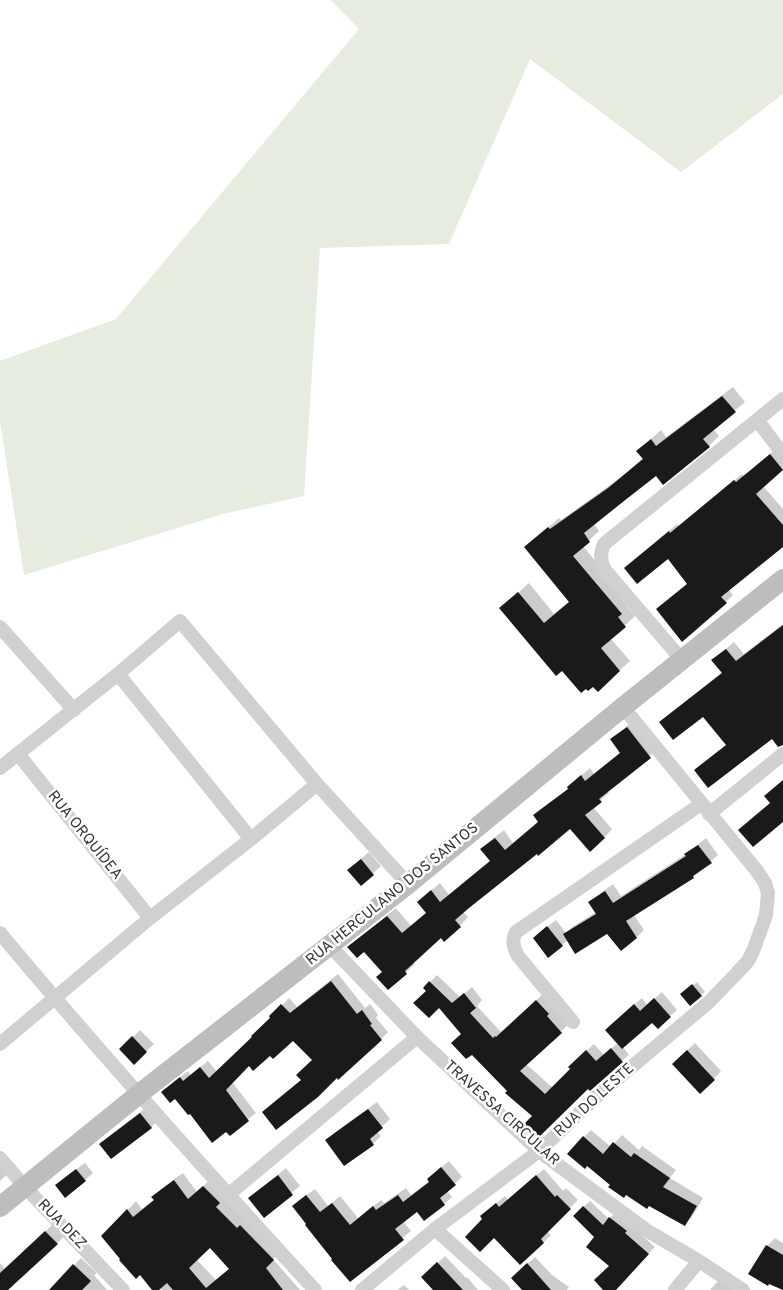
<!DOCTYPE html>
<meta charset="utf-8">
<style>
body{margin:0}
canvas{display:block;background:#fff}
</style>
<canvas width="783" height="1290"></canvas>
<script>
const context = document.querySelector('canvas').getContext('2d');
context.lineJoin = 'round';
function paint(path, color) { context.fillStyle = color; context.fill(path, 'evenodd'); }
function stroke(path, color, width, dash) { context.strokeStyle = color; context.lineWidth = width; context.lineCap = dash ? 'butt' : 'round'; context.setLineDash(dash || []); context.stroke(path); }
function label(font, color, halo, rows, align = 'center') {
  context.font = font + ' Overpass,sans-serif'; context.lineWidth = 5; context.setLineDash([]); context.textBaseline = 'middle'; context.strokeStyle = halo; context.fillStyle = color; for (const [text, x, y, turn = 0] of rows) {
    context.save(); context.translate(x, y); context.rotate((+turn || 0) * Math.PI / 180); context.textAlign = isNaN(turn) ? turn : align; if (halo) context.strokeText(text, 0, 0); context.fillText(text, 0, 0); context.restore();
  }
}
const green = new Path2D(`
 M331,0H783V94L681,172L530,59L449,244L320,248L304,496L223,514L24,575L0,421V361L116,319L359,29Z`);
const shadow = new Path2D(`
 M733,387L745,402L713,429L719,436L709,446L656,474L594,524L599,531L583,546L631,604L627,607L635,616L611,639L630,661L598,690L593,686L562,669L501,608L529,583L554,614L570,601L536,538L559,518L561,520L620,478L643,458L638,451L661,430L666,437Z
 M778,447L783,453V469L763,486L783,509V545L728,589L733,595L726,602L657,609L688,583L668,558L625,568L677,524L679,526L742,474L744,476Z
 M783,624V744L772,737L727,744L703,715L661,722L722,672L713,660L734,642L744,654Z
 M635,719L658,749L607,791L609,793L593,807L612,829L604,838L570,827L463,912L468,917L460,926L441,937L412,962L415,964L388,989L383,972L364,950L349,947L396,908L411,926L427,912V894L440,883L449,895L491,860L482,849L490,841L504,830L513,843L539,821L535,815L569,788L577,779L590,768L594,774L621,752L612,740Z
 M706,838L718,855L693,877L634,915L644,930L637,937L607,932L568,940L562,945L534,938L556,920L566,933L572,927L596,912L589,902L613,884L621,896L686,854Z
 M369,852L381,866L361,884L357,862Z
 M338,974L365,1008L370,1004L378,1015L376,1018L388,1032L381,1039L302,1079L313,1060L293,1039L270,1054L249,1065L232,1082L256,1113L230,1134L170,1085L188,1071L191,1075L208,1061L217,1072L289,998L297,1007Z
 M437,975L460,997L472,987L482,1000L477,1006L501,1032L503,1030L504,1031L543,994L555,1006L553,1009L568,1025L526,1064L553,1088L571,1069L576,1060L594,1044L604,1055L618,1043L613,1023L642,998L647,1005L662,992L677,1010L670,1016L652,1021L623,1047L629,1055L588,1087L534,1116L509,1091L424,988Z
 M697,982L705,992L690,1004L686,991Z
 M140,1030L154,1044L134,1063L121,1049Z
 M695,1043L721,1071L714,1079L681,1056Z
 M377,1102L390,1119L377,1131L381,1136L373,1144L327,1140L335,1132Z
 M148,1106L159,1120L151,1127L100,1144Z
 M591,1130L611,1147L622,1135L639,1150L642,1146L676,1170L670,1178L703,1198L692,1217L684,1224L611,1185L584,1137Z
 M0,1160L9,1172L0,1181Z
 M449,1161L462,1177L447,1191L452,1197L444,1204L417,1210L403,1221L411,1231L350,1280L301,1199L315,1189L328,1206L340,1196L358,1218L381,1200L384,1203L406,1188L411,1195L430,1181L436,1172Z
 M85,1163L93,1173L85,1180L64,1178Z
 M286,1168L300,1186L264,1216L250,1198Z
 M544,1169L563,1191L566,1188L578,1200L547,1231L551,1235L544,1242L484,1219L481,1216L489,1209L505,1196L508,1200Z
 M183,1173L197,1192L212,1178L281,1251L273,1259L300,1290H162L160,1288L154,1290L140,1273L121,1259L103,1236L136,1201L142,1209L155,1199L153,1197L162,1188ZM210,1246L230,1268L216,1280L196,1259Z
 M590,1201L609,1219L616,1212L655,1247L614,1290H605L611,1266L596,1236L574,1216Z
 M53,1224L64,1236L57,1244L13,1263Z
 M775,1238L783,1243V1290L750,1273L767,1246Z
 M445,1256L466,1278L467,1277L478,1290H435L423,1277Z
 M535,1257L552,1275L569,1287L567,1290H524L520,1270Z
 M81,1258L97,1273L94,1275L107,1290H51Z
 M0,1263L5,1269L6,1290H0Z
 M720,1279L734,1290H710Z
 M404,1285L409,1290H397Z`);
const building = new Path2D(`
 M722,396L736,412L703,439L710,447L663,485L656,476L624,501L584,533L590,542L573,556L622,614L618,617L626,627L601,648L620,671L598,692L593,687L588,691L586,689L581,693L562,671L556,676L499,608L518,592L544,623L569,602L524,547L548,527L550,529L608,488L643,459L636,451L651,439L656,446Z
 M770,454L783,470L756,494L783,525V547L721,597L727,603L682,642L656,609L687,584L668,559L637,584L624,568L669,531L670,533L734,480L736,482Z
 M783,625V745L778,747L772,739L708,788L694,770L726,745L703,717L673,740L659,722L722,673L711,660L726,649L736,661Z
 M627,727L651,758L599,799L602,802L585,815L605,838L590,852L570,829L538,856L537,854L469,908L455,920L461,927L444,942L441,938L405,971L407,974L388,990L376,977L382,972L364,952L357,958L347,947L387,916L402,933L426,913L417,902L431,890L440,902L490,861L480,849L495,838L505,850L538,822L533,815L568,789L567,787L581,775L585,781L620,753L610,739Z
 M783,780V822L753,847L738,830L770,803L764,796Z
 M698,845L712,863L693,876L694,878L626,921L637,938L621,951L607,934L575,954L563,934L596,914L588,902L605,891L613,903L686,856L684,854Z
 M361,859L374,875L361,886L347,870Z
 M547,926L563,946L548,958L533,938Z
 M331,981L357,1014L362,1010L372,1024L370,1025L382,1040L338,1080L337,1078L318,1097L276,1130L262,1112L301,1080L296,1075L312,1060L293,1041L273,1059L270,1056L253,1071L249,1066L226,1090L249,1121L230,1136L226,1132L212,1143L190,1114L188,1115L175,1099L170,1103L161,1092L180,1077L183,1081L200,1067L209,1078L252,1037L251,1036L270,1018L269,1016L281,1004L290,1013Z
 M429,981L452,1003L464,993L476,1008L470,1013L493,1038L495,1036L496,1037L536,1000L549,1014L547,1016L562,1033L520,1071L545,1094L570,1069L568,1067L586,1050L596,1061L611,1048L623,1062L590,1091L588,1089L538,1138L524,1124L532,1116L505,1093L507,1091L472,1055L466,1059L451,1043L461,1034L439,1008L429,1018L413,1003L426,991L423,988Z
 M692,984L702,996L690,1006L680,994Z
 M654,998L671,1017L658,1029L652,1023L622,1049L605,1030L634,1004L640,1011Z
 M132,1036L147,1052L134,1065L119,1049Z
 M687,1050L715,1080L700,1094L672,1064Z
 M368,1109L383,1128L370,1139L374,1145L344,1166L325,1140Z
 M140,1113L152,1128L111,1159L99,1144Z
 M583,1136L603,1154L613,1142L631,1157L634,1153L670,1178L663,1187L697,1206L685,1226L649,1206L647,1209L626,1195L624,1198L608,1187L610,1185L587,1166L585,1169L567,1154Z
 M441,1167L456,1185L440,1198L445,1205L424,1221L417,1212L395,1229L404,1240L350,1282L331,1260L332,1259L305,1225L306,1224L292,1206L306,1195L320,1212L332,1203L350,1225L373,1206L376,1210L398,1195L403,1202L429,1182L427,1179Z
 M76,1169L86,1181L65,1198L55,1185Z
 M278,1175L293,1195L264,1218L248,1198Z
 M536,1175L555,1197L557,1195L571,1209L541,1239L544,1243L520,1265L494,1238L480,1252L465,1237L482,1219L480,1216L496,1203L499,1207Z
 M174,1180L188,1199L203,1186L220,1203L216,1207L237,1228L240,1225L274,1260L266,1268L283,1290H173L167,1283L159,1290H152L140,1275L136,1279L119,1260L120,1259L101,1236L127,1209L133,1217L154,1200L151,1197ZM210,1248L229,1269L206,1288L189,1268Z
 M583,1206L603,1225L609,1217L627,1231L625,1233L649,1254L616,1290H603L594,1280L609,1266L586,1247L594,1237L573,1216Z
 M45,1231L58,1244L8,1290H0V1273Z
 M766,1245L783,1255V1290L769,1284L768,1286L748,1274Z
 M437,1262L463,1290H433L421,1277Z
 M527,1263L551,1290H522L511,1278Z
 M73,1264L91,1281L82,1290H49Z`);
const street = new Path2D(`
 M757,420L783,454
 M0,627L74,710
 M682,660L605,570C600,560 600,554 604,544L783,399
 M118,674L251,839
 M18,754L150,918
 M0,768L118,674L180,621L317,784L408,884
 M709,814L783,754
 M0,933C102,1055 208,1173 315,1290
 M330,946L417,1037L539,1151L646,1230L699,1261L743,1290
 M573,1022L518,956C514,948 511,941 516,932L701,804
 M0,1044L150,918L251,839L317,784
 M0,1158L25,1187L123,1290
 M228,1195L417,1037
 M435,1229L503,1290
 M362,1290L435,1229L539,1151L597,1096L709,1002L737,973L748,961L754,949L766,915L768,893L765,883L757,871L623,707
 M675,1290L699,1261`);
const secondary = new Path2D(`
 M0,1207L139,1094L408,884L623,707L783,579`);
const streetNames = [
 ["RUA ORQUÍDEA",84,836,51],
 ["RUA HERCULANO DOS SANTOS",393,895,-39],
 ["RUA DO LESTE",595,1101,-42],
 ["TRAVESSA CIRCULAR",501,1114,42],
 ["RUA DEZ",61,1225,46]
];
paint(green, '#e6ecdf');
paint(shadow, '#0003');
paint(building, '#1a1a1a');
stroke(street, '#d0d0d0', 14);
stroke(secondary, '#bdbdbd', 20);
label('15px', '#333', '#fff', streetNames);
</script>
